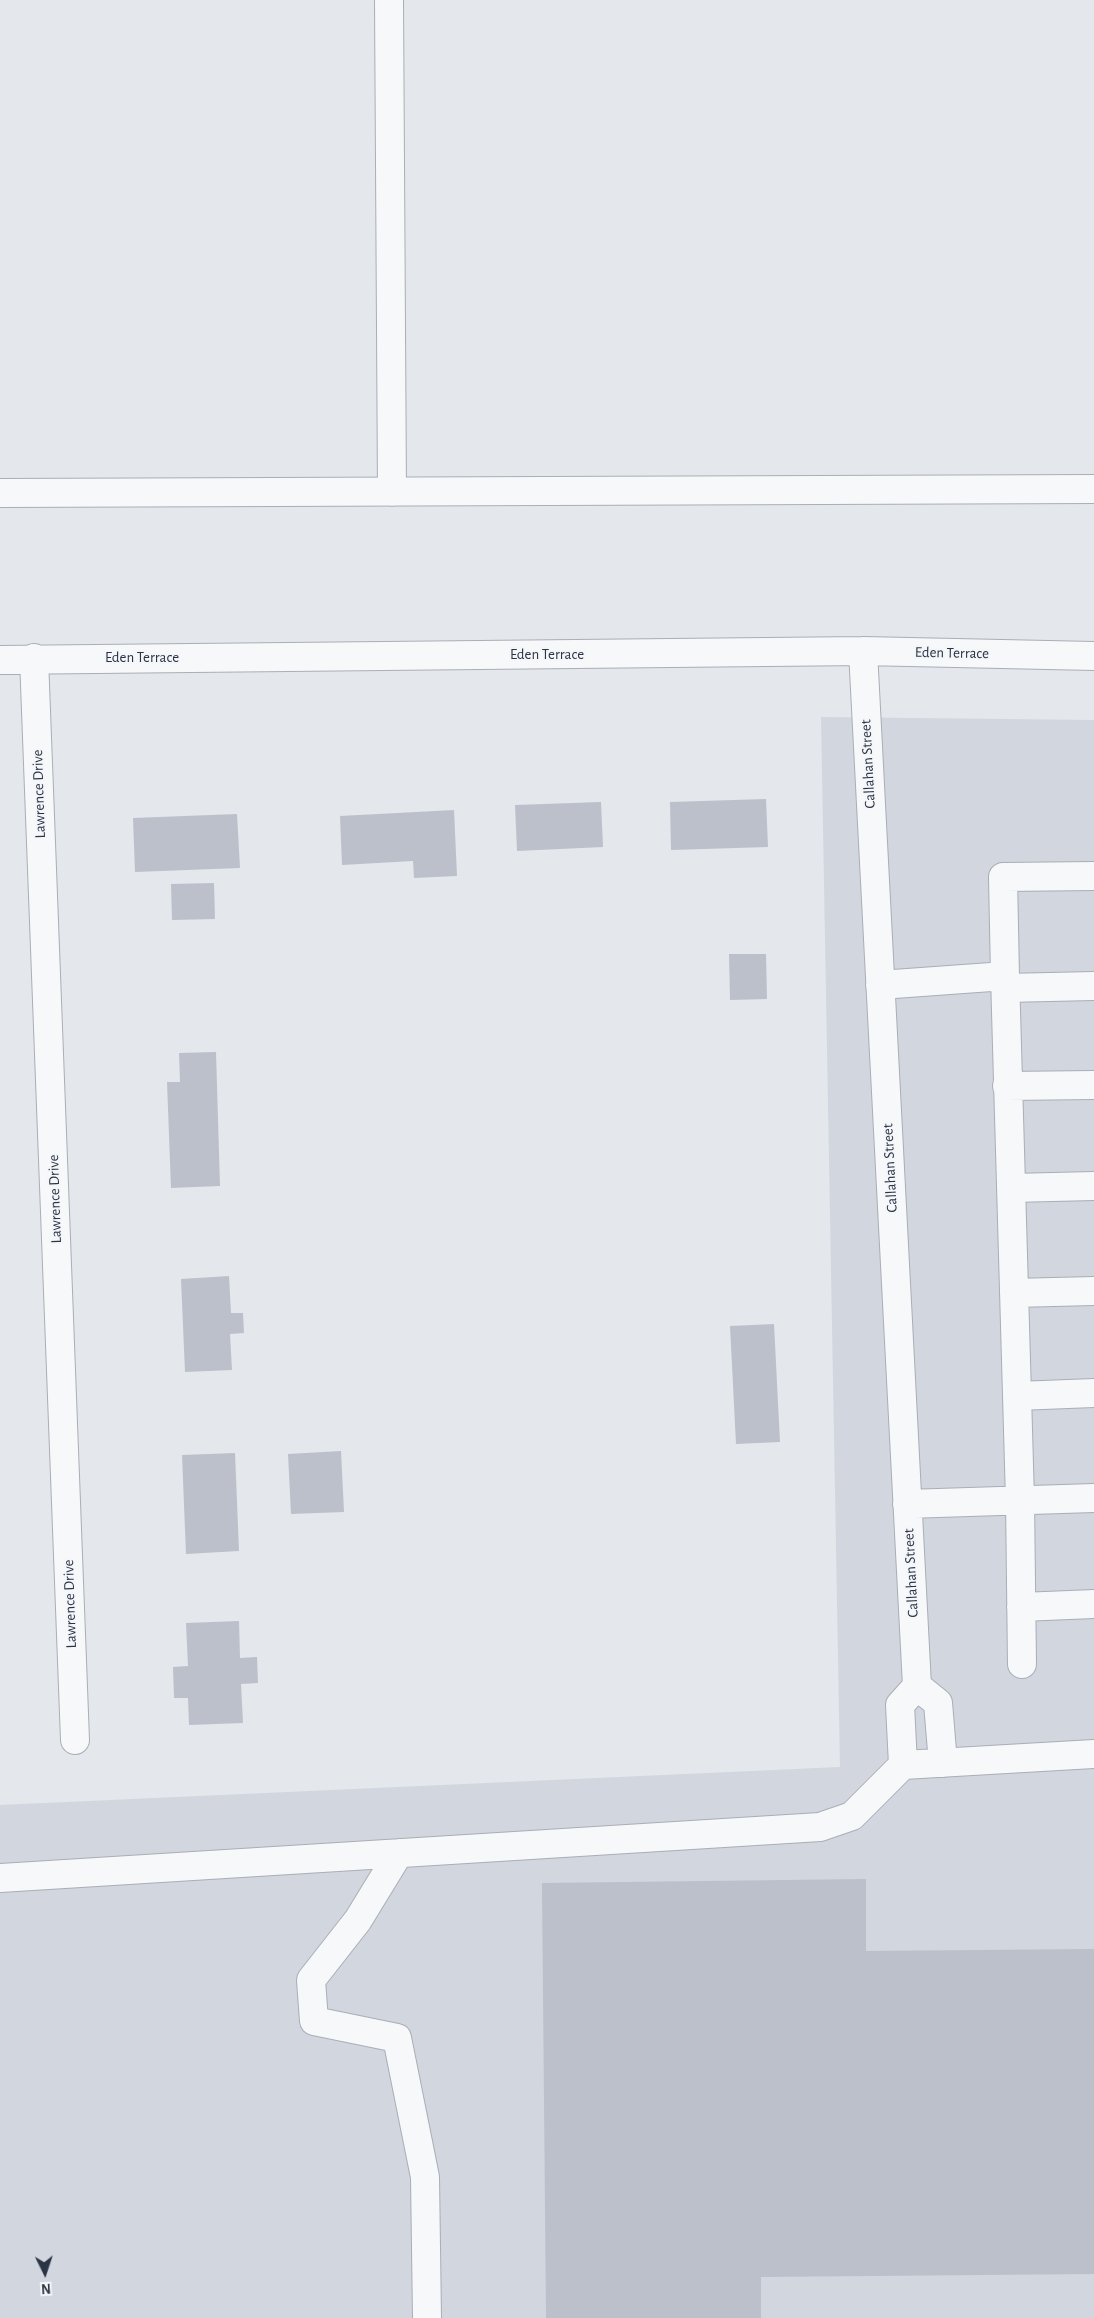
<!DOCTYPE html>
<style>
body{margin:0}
#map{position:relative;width:1094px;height:2318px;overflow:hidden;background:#e4e7ec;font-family:"Alegreya Sans",sans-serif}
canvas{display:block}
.north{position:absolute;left:20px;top:2248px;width:50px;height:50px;-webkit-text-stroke:4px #f4f6f9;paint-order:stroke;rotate:176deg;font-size:14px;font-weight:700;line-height:20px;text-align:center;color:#2b3445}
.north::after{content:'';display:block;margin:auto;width:18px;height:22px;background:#2b3445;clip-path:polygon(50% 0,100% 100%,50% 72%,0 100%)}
</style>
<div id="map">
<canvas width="1094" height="2318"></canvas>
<div class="north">N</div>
</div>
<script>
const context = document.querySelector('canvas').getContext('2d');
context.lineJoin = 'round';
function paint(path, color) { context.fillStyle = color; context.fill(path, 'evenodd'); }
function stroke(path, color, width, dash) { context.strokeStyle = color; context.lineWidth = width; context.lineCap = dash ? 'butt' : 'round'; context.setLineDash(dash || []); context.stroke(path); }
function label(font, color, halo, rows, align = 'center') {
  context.font = font + ' "Alegreya Sans",sans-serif'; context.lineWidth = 4; context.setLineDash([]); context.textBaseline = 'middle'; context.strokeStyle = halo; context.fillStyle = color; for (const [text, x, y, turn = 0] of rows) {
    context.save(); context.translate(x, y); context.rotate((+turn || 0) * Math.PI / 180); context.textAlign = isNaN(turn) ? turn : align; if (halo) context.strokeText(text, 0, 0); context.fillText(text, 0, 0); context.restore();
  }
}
const built = new Path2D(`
 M821,717L1094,720V2318H0V1805L840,1767Z`);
const building = new Path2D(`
 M766,799L768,847L671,850L670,802Z
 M601,802L603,847L517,851L515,805Z
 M454,810L457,876L414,878L413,861L342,865L340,816Z
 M237,814L240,868L135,872L133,818Z
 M214,883L215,919L172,920L171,884Z
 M729,954H766L767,999L730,1000Z
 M216,1052L220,1186L171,1188L167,1082H180L179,1053Z
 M229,1276L231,1313H243L244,1333L230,1334L232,1370L185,1372L181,1279Z
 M774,1324L780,1442L736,1444L730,1326Z
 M341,1451L344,1512L291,1514L288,1454Z
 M235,1453L239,1551L186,1554L182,1455Z
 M239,1621L240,1658L257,1657L258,1683L241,1684L243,1723L189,1725L188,1698H174L173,1667L188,1666L186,1623Z
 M866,1879V1951L1094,1949V2274L761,2277V2318H546L542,1883Z`);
const minor = new Path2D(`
 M389,0L392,492
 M0,493L1094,489
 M863,651L917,1686
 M34,658L75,1740
 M0,660L863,651L1094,656
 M1005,976L1003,877L1094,876
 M880,985L1005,976L1020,1500L1022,1664
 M1005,988L1094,986
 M1007,1086L1094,1085
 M1011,1188L1094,1186
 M1014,1293L1094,1291
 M1017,1396L1094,1393
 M907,1504L1094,1498
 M1021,1607L1094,1604
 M917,1686L938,1703L943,1763
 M903,1765L900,1705L917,1686
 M399,1853L358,1920L311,1980L314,2021L397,2038L425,2177L427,2318
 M0,1878L820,1827L852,1816L903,1765L1094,1754`);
const streetNames = [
 ["Eden Terrace",952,653,1],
 ["Eden Terrace",547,654],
 ["Eden Terrace",142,657],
 ["Callahan Street",868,764,-93],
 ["Lawrence Drive",39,794,-92],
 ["Callahan Street",890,1168,-93],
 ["Lawrence Drive",55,1199,-92],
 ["Callahan Street",911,1573,-93],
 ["Lawrence Drive",70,1604,-92]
];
paint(built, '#d2d6de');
paint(building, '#bbc0ca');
stroke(minor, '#a9aeb7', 30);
stroke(minor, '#f7f8fa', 28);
label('15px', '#2b3445', '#f4f6f9', streetNames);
</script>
